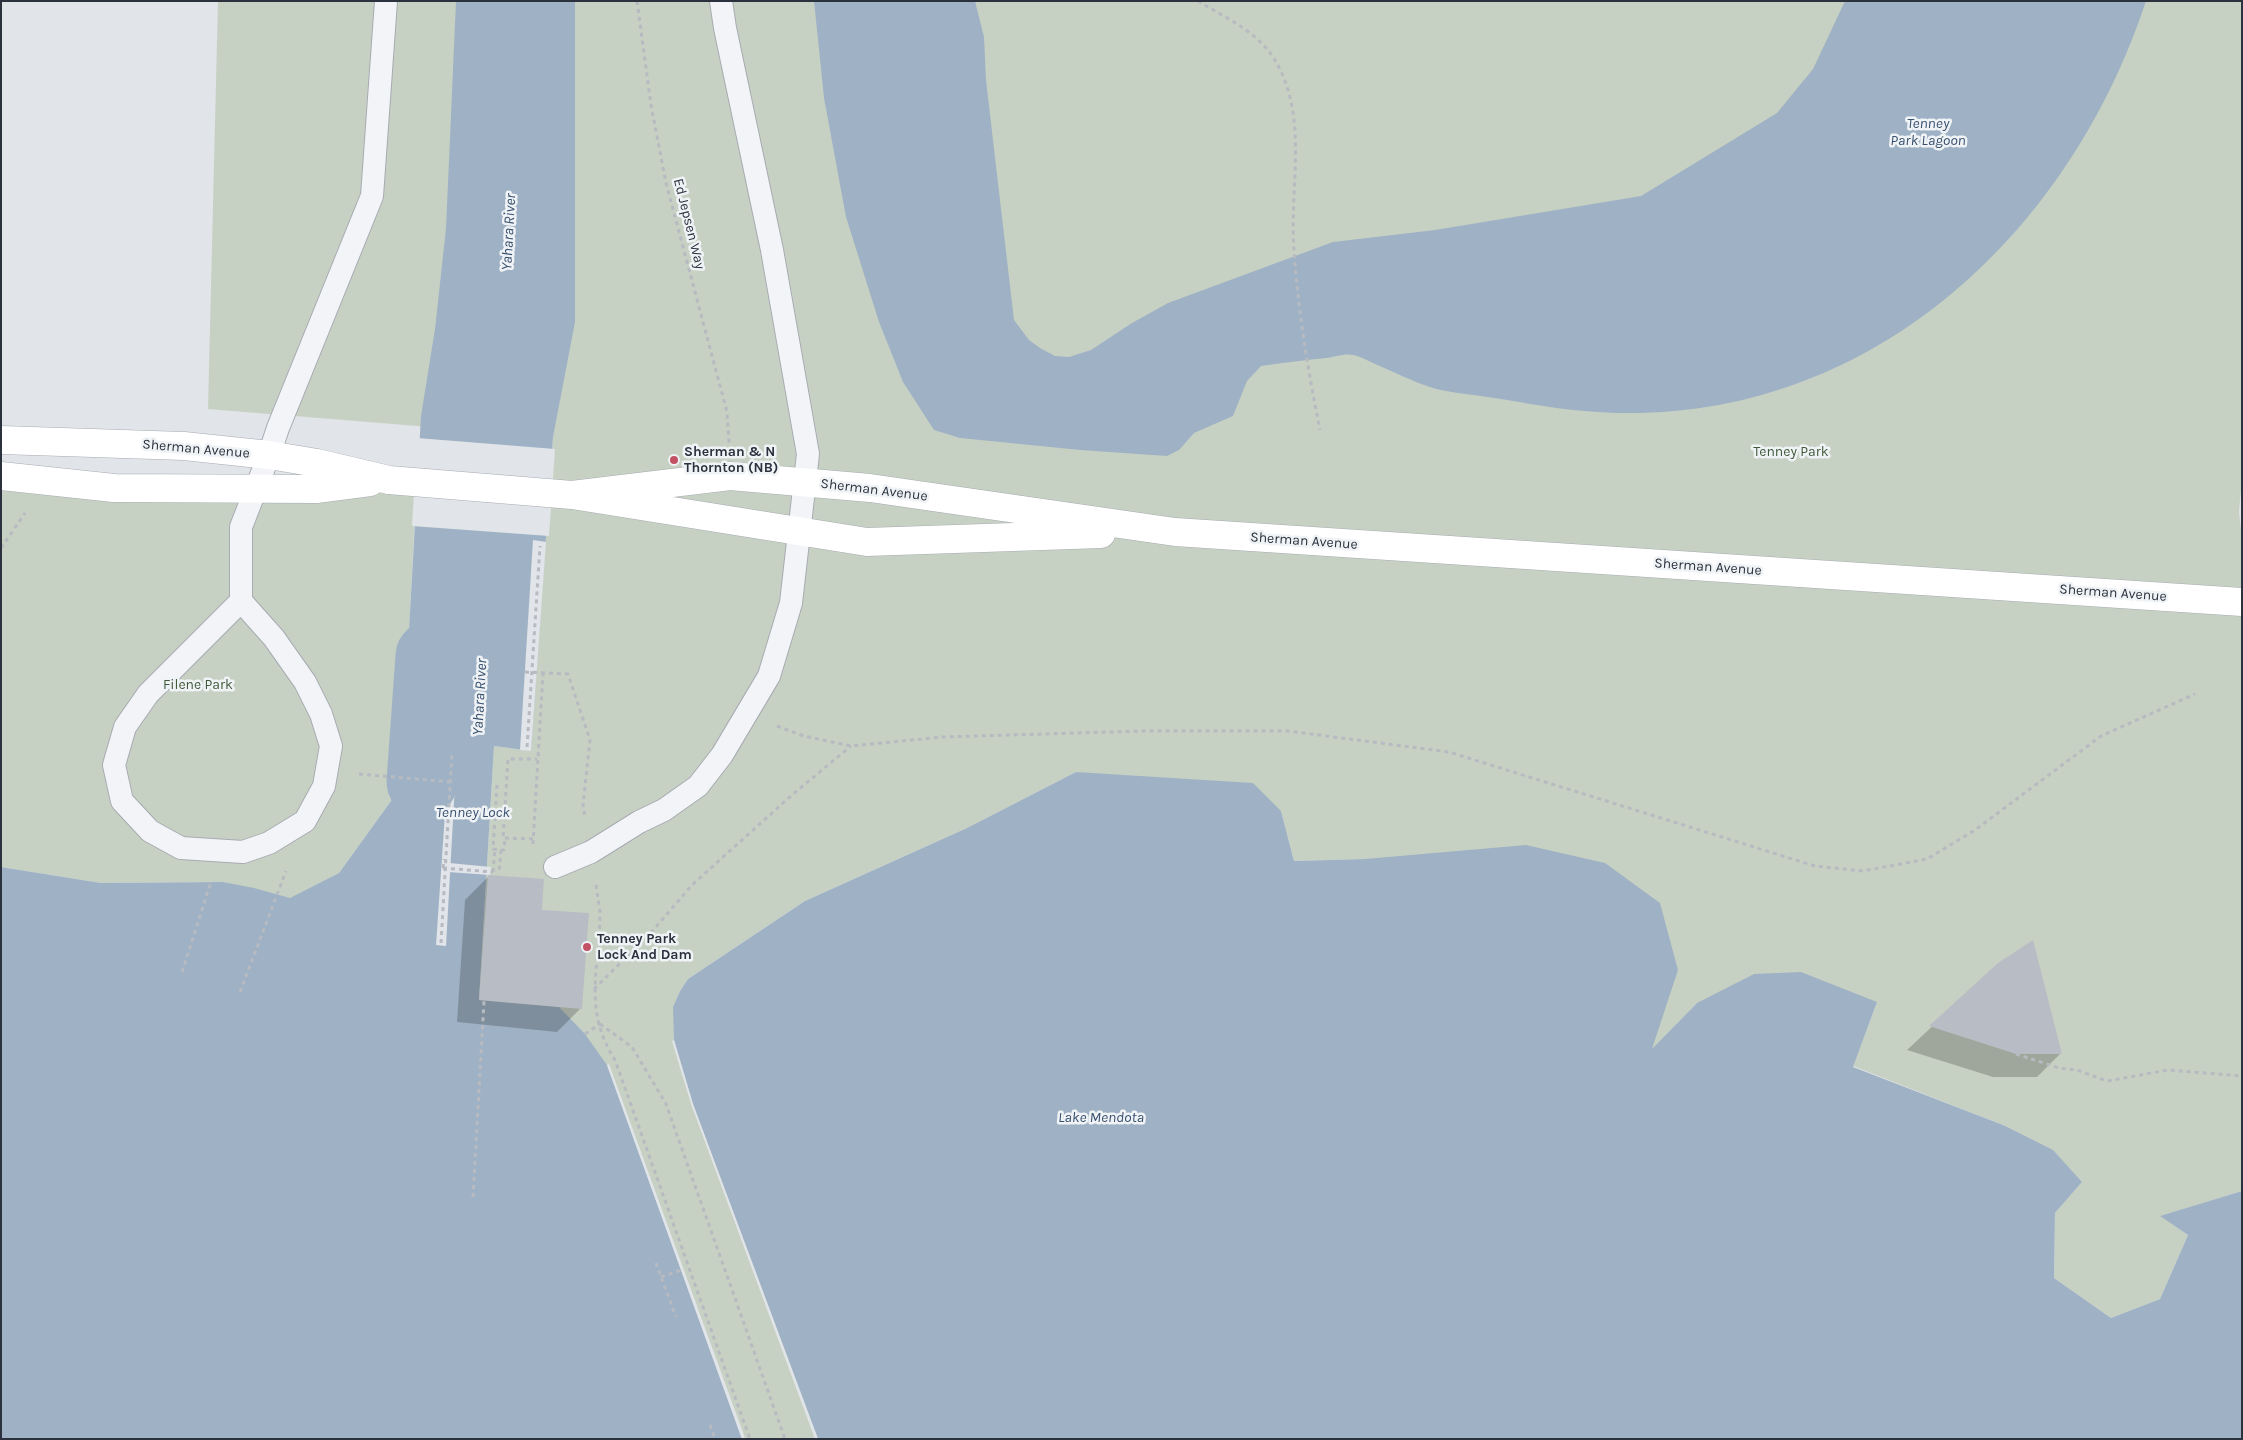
<!DOCTYPE html>
<style>
body{margin:0}
#map{position:relative;width:2243px;height:1440px;overflow:hidden;background:#e1e4e8;font-family:Karla,sans-serif}
canvas{display:block}
.frame{position:absolute;inset:0;border:2px solid #2b323e;pointer-events:none}
</style>
<div id="map">
<canvas width="2243" height="1440"></canvas>
<div class="frame"></div>
</div>
<script>
const context = document.querySelector('canvas').getContext('2d');
context.lineJoin = 'round';
function paint(path, color) { context.fillStyle = color; context.fill(path, 'evenodd'); }
function stroke(path, color, width, dash) { context.strokeStyle = color; context.lineWidth = width; context.lineCap = dash ? 'butt' : 'round'; context.setLineDash(dash || []); context.stroke(path); }
function label(font, color, halo, rows, align = 'center') {
  context.font = font + ' Karla,sans-serif'; context.lineWidth = 5; context.setLineDash([]); context.textBaseline = 'middle'; context.strokeStyle = halo; context.fillStyle = color; for (const [text, x, y, turn = 0] of rows) {
    context.save(); context.translate(x, y); context.rotate((+turn || 0) * Math.PI / 180); context.textAlign = isNaN(turn) ? turn : align; if (halo) context.strokeText(text, 0, 0); context.fillText(text, 0, 0); context.restore();
  }
}
const green = new Path2D(`
 M218,1H2242V478L2239,512L2242,538V1191L2161,1216L2188,1235L2160,1299L2111,1318L2054,1278L2055,1213L2082,1182L2003,1125L1853,1066L1877,1002L1697,1003L1652,1050L1365,859L1294,861L1281,811L1076,772L967,828L805,901L688,979L680,991L673,1007L818,1439H742L607,1065L484,1001L479,1000L494,746L531,751L553,437L208,409Z
 M1,476H417L401,787L339,873L290,899L223,882L101,883L1,867Z`);
const water = new Path2D(`
 M456,1H575V322L553,437L531,751L494,746L479,1000L559,1007L585,1034L607,1065L742,1439H1V867L101,883L223,882L254,888L290,898L339,873L396,794L401,787V781L447,784L436,945L446,946L457,748H449L447,776L428,775L429,753H422L420,773L401,772L421,416L435,329L446,228Z
 M814,1H975L984,37L986,80L1014,320L1029,340L1040,348L1055,356L1069,357L1091,350L1132,323L1168,303L1333,242L1435,230L1641,196L1777,113L1813,69L1845,1H2146C2064,250 1846,440 1573,410C1544,407 1516,401 1487,397C1470,394 1450,393 1433,388C1413,382 1392,371 1373,363C1367,360 1359,356 1353,355C1345,353 1334,357 1326,358C1304,360 1282,363 1261,366L1247,381L1233,416L1194,433L1179,450L1167,456L1080,450L960,438L934,430L903,382L879,322L846,217L824,98Z
 M1076,772L1253,783L1281,811L1294,861L1365,859L1526,845L1605,863L1660,903L1678,970L1652,1049L1697,1003L1754,974L1801,972L1877,1002L1853,1067L2003,1125L2053,1150L2082,1182L2055,1213L2054,1278L2111,1318L2160,1299L2188,1235L2160,1216L2242,1191V1439H818L693,1104L674,1040L673,1007L680,991L688,979L805,901L967,828Z`);
const pier = new Path2D(`
 M417,438L555,449L549,536L412,526Z
 M533,540L546,542L531,751L520,750Z
 M449,863L491,867L490,875L448,872Z
 M674,1040L693,1104L818,1439H815L691,1104L672,1041Z
 M609,1064L745,1438V1439H742L681,1270L607,1065Z`);
const shadow = new Path2D(`
 M488,877L540,912L580,1009L557,1032L457,1022L465,900Z
 M1999,964L2060,1054L2037,1077H1993L1907,1050Z`);
const river = new Path2D(`
 M422,782L431,656`);
const building = new Path2D(`
 M488,875L544,879L542,910L589,913L582,1009L479,1000Z
 M2033,940L2062,1054H2016L1929,1026L1998,963Z`);
const path = new Path2D(`
 M637,1L651,105L666,183L727,412L729,443
 M1198,1C1224,17 1256,31 1273,57C1310,114 1289,187 1294,250C1298,310 1308,371 1320,430
 M1,548L25,513
 M525,672L568,674L590,740L583,805L585,817
 M777,726L804,736L851,746L942,737L1143,731H1288L1449,752L1815,866L1863,871L1927,859L1975,830L2101,736L2195,694
 M527,747L540,546
 M359,774L451,782
 M497,785L493,849L501,850L499,873
 M533,839L503,838L508,759H537
 M533,844L543,673
 M501,850H504L505,838
 M443,868L444,859
 M493,872L495,849
 M596,885C597,894 599,903 600,912C600,967 582,1008 615,1060L750,1439
 M441,943L452,752
 M182,972L211,882
 M594,989L649,935L692,885L792,795L851,746
 M240,992L286,871
 M600,1024L632,1047L666,1104L785,1439
 M585,1034L600,1024
 M2016,1054L2059,1068L2077,1070L2107,1081L2168,1070L2242,1076
 M473,1197L484,1001
 M656,1263L676,1317
 M661,1277L681,1270
 M710,1425L715,1439`);
const lane = new Path2D(`
 M241,601L274,638L305,682L321,714L331,746L324,786L305,821L269,843L243,852L181,848L150,831L122,801L114,765L125,727L148,694Z
 M241,601V527L269,455L278,428L372,196L386,1
 M555,867L591,852L639,822L664,810L698,786L722,755L769,676L791,603L808,454L772,250L725,28L721,1`);
const secondary = new Path2D(`
 M1,440L184,446L269,455L317,463L389,480L572,495L867,542L1101,534
 M1,476L114,488L316,489L370,482
 M572,495L730,476L870,488L1175,532L2242,602`);
const pathBridge = new Path2D(`
 M443,868L493,872`);
const markers = [
 [674,460,5,"#c25163"],
 [587,947,5,"#c25163"]
];
const streetNames = [
 ["Ed Jepsen Way",689,224,76],
 ["Sherman Avenue",196,449,5],
 ["Sherman Avenue",874,490,7],
 ["Sherman Avenue",1304,541,4],
 ["Sherman Avenue",1708,567,4],
 ["Sherman Avenue",2113,593,4]
];
const poiNames = [
 ["Sherman & N",684,452],
 ["Thornton (NB)",684,468],
 ["Tenney Park",597,939],
 ["Lock And Dam",597,955]
];
const parkNames = [
 ["Tenney Park",1791,452],
 ["Filene Park",198,685]
];
const waterNames = [
 ["Tenney",1928,124],
 ["Park Lagoon",1928,141],
 ["Yahara River",509,232,-87],
 ["Yahara River",480,697,-87],
 ["Tenney Lock",473,813],
 ["Lake Mendota",1101,1118]
];
paint(green, '#c7d1c3');
paint(water, '#9fb2c5');
paint(pier, '#e1e4e8');
paint(shadow, '#0003');
stroke(river, '#9fb2c5', 71);
paint(building, '#b8bdc5');
stroke(lane, '#a7abb2', 24);
stroke(secondary, '#a7abb2', 29);
stroke(path, '#b7bac0', 3, [4, 4]);
stroke(lane, '#f3f4f7', 22);
stroke(secondary, '#fff', 28);
stroke(pathBridge, '#b7bac0', 3, [4, 4]);
for (const [x, y, r, color] of markers) { const dot = new Path2D(); dot.arc(x, y, r, 0, 2 * Math.PI); context.fillStyle = color; context.fill(dot); stroke(dot, '#f0f3f6', 2); }
label('14px', '#2b323e', '#f0f3f6', streetNames);
label('bold 14px', '#2b323e', '#f0f3f6', poiNames, 'left');
label('14px', '#405939', '#f0f3f6', parkNames);
label('italic 15px', '#38516f', '#f0f3f6', waterNames);
</script>
